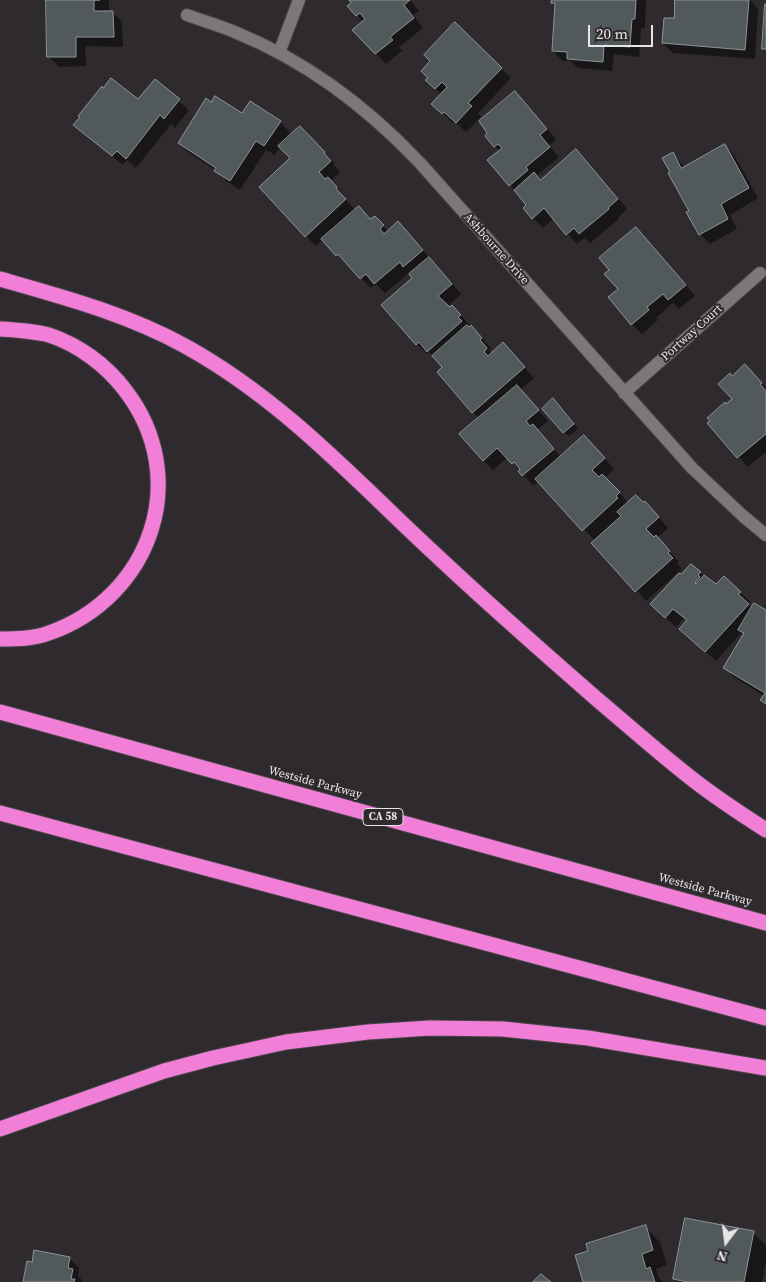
<!DOCTYPE html>
<style>
body{margin:0}
#map{position:relative;width:766px;height:1282px;overflow:hidden;background:#2f2a2d;font-family:"Source Serif 4",serif}
canvas{display:block}
.north{position:absolute;left:701px;top:1217px;width:50px;height:50px;-webkit-text-stroke:4px #2f2a2d;paint-order:stroke;rotate:195deg;font-size:14px;font-weight:700;line-height:20px;text-align:center;color:#e8e5e7}
.north::after{content:'';display:block;margin:auto;width:18px;height:22px;background:#e8e5e7;clip-path:polygon(50% 0,100% 100%,50% 72%,0 100%)}
.scale{position:absolute;left:588px;top:25px;width:65px;height:22px;box-sizing:border-box;border:2px solid #e8e5e7;border-top:0;padding-left:6px;font-size:15px;line-height:18px;white-space:nowrap;color:#e8e5e7;-webkit-text-stroke:4px #2f2a2d;paint-order:stroke}
</style>
<div id="map">
<canvas width="766" height="1282"></canvas>
<div class="north">N</div>
<div class="scale">20 m</div>
</div>
<script>
const context = document.querySelector('canvas').getContext('2d');
context.lineJoin = 'round';
function paint(path, color) { context.fillStyle = color; context.fill(path, 'evenodd'); }
function stroke(path, color, width, dash) { context.strokeStyle = color; context.lineWidth = width; context.lineCap = dash ? 'butt' : 'round'; context.setLineDash(dash || []); context.stroke(path); }
function label(font, color, halo, rows, align = 'center') {
  context.font = font + ' "Source Serif 4",serif'; context.lineWidth = 4; context.setLineDash([]); context.textBaseline = 'middle'; context.strokeStyle = halo; context.fillStyle = color; for (const [text, x, y, turn = 0] of rows) {
    context.save(); context.translate(x, y); context.rotate((+turn || 0) * Math.PI / 180); context.textAlign = isNaN(turn) ? turn : align; if (halo) context.strokeText(text, 0, 0); context.fillText(text, 0, 0); context.restore();
  }
}
const shadow = new Path2D(`
 M47,0H109V10H104V12H112L122,22L123,47L85,46L86,66L59,67L49,57Z
 M351,0H410L419,11L413,15L423,28L399,47L402,51L386,64L354,30L363,22L349,6L353,3Z
 M553,0H646L645,28H641L639,57L614,54L612,71L578,68L571,61H563L553,51L556,6L553,2Z
 M677,0H750L758,9L755,59L673,53L663,43L675,20Z
 M455,24L511,78L478,113L481,117L466,132L455,121L453,123L433,104L441,94L427,80L429,78L432,62Z
 M155,81L189,110L175,128L171,124L136,168L127,160L123,165L75,125L139,101Z
 M515,93L556,139L549,146L559,157L536,176L541,181L586,161L627,209L617,219L618,220L590,243L584,238L577,244L554,218L543,228L533,218L528,205L510,185L500,151L495,146Z
 M211,103L243,114L280,122L290,132L284,142L310,137L334,163L333,164L340,172L330,181L356,211L371,220L375,217L388,231L408,233L461,294L448,306L450,308L452,306L481,337L491,348L489,350L492,354L503,344L534,378L520,390L548,421L537,430L561,457L594,446L614,469L604,478L629,503L654,512L668,528L657,538L679,562L677,564L682,569L646,601L595,541L539,481L533,486L508,457L493,470L483,460L479,418L438,372L444,367L429,352L427,354L417,344L414,278L412,274L410,272L385,293L376,284L371,288L323,239L316,246L306,236L292,158L280,147L275,155L266,150L240,190L226,181L216,170L189,153L179,143Z
 M724,145L734,155L758,198L730,215L737,229L710,244L700,234L691,211L673,154L684,167Z
 M646,238L695,296L679,309L673,303L656,318L658,320L642,334L632,324L620,289Z
 M745,365L766,388V452L748,467L709,423L733,399L732,377Z
 M558,404L578,429L569,436L564,432Z
 M691,565L716,586L740,592L750,602L748,604L752,609L766,612V705L762,700L764,696L734,677L724,667L744,635L742,632L716,661L691,639L688,621L684,618L676,627L662,614L681,576Z
 M645,1227L660,1242L667,1265L656,1269L659,1278L663,1282H584L590,1252Z
 M753,1233L766,1245V1260L762,1282H678L674,1279Z
 M69,1258L79,1268L78,1276L82,1280V1282H24L33,1263Z`);
const building = new Path2D(`
 M46,0H100H94V11H113L114,37H76V57H47Z
 M349,0H410L404,5L414,18L390,37L393,40L375,54L352,30L365,19L360,13L356,16L347,6L351,3Z
 M552,0H636L635,19H632L630,47L604,45L603,62L567,59V52L552,51L555,3H551Z
 M675,0H749L745,50L662,43L664,18H674Z
 M765,4H766V49H762Z
 M455,22L502,68L468,103L472,106L456,123L444,112L442,114L431,104L447,87L442,82L435,89L425,80L428,78L421,71L430,61L424,55Z
 M111,78L138,99L155,79L180,99L164,119L160,115L126,159L117,151L112,156L73,125L80,117L78,116L102,86L103,88Z
 M515,91L547,129L540,135L550,147L526,167L528,170L509,186L487,160L502,148L498,144L494,147L485,136L487,133L479,121Z
 M215,96L242,113L250,101L281,121L264,146L256,141L230,181L214,171L216,168L178,143L206,98L211,102Z
 M300,126L325,152L324,153L331,161L319,172L325,179L328,177L337,187L336,189L346,199L305,237L259,187L290,158L278,146Z
 M725,144L749,188L721,204L728,219L699,235L686,212L689,211L668,173L670,172L662,158L673,152L681,168Z
 M576,149L618,199L608,208L609,209L579,234L574,228L566,235L544,208L532,219L523,208L526,205L514,190L534,172L540,180Z
 M359,206L370,219L375,216L384,225L380,229L384,234L398,221L423,250L403,267L400,262L374,284L366,274L360,279L338,254L336,256L321,239Z
 M636,227L686,285L668,300L663,294L647,307L649,310L631,325L608,297L618,289L604,274L609,270L599,258Z
 M429,257L452,284L438,296L450,307L452,305L461,315L458,317L462,321L427,352L419,342L416,345L381,305L412,278L409,274Z
 M467,325L469,327L471,325L482,338L480,340L487,348L484,352L488,356L503,342L525,367L472,413L437,372L442,367L432,356Z
 M745,364L762,383L760,384L766,391V434L737,458L707,423L710,421L707,418L725,402L726,404L732,399L718,384L730,373L732,376Z
 M517,385L539,410L526,421L530,426L533,424L554,449L522,476L518,471L520,469L514,462L512,464L497,448L483,461L459,434Z
 M553,398L574,424L563,433L542,409Z
 M584,435L605,458L592,470L599,477L602,474L620,492L616,496L618,498L582,531L535,479Z
 M636,495L643,502L645,501L659,517L646,529L654,537L656,535L670,551L668,553L673,558L635,592L591,543L621,516L617,512Z
 M691,564L701,572L698,575L700,577L695,583L696,584L704,575L716,584L724,576L741,592L738,594L749,604L705,652L679,629L687,620L673,609L665,618L650,604L679,573L681,574Z
 M754,603L766,610V704L760,700L765,693L723,668L744,633L738,630Z
 M685,1218L754,1231L744,1282H687L673,1279Z
 M646,1225L653,1250L642,1254L646,1269L650,1267L655,1282H583L575,1255L588,1251L586,1244Z
 M34,1250L70,1257L68,1268L73,1269L71,1279H75L74,1282H23L27,1261L32,1262Z
 M541,1274L551,1282H533Z`);
const minor = new Path2D(`
 M187,15C203,21 221,26 237,33C308,62 368,108 420,163L692,468L743,516L766,535
 M279,53L299,0
 M624,393L760,273`);
const highway = new Path2D(`
 M0,279C63,297 127,314 185,346C283,400 354,479 435,554C488,604 544,653 599,701C630,727 660,754 691,778C715,797 741,814 766,830
 M0,329C16,330 33,331 49,335C79,345 106,365 125,390C193,478 151,597 49,633C33,639 16,639 0,639
 M0,712L766,923
 M0,813L766,1018
 M0,1129L164,1071L213,1058L286,1042L368,1032L430,1028L503,1029L588,1038L766,1068`);
const shields = [
 [383,817,40]
];
const shieldNames = [
 ["CA 58",383,817]
];
const streetNames = [
 ["Ashbourne Drive",496,249,48],
 ["Portway Court",692,333,-42],
 ["Westside Parkway",315,783,15],
 ["Westside Parkway",705,890,15]
];
paint(shadow, '#0007');
paint(building, '#51595b');
stroke(building, '#8d9598', 1);
stroke(minor, '#494548', 14);
stroke(highway, '#494548', 17);
stroke(minor, '#7d777b', 12);
stroke(highway, '#f17fd7', 15);
for (const [x, y, w] of shields) { const box = new Path2D(); box.roundRect(x - w / 2, y - 8.5, w, 17, 4); context.fillStyle = '#2f2a2d'; context.fill(box); stroke(box, '#e8e5e7', 1); }
label('bold 11px', '#e8e5e7', null, shieldNames);
label('12px', '#e8e5e7', '#2f2a2d', streetNames);
</script>
